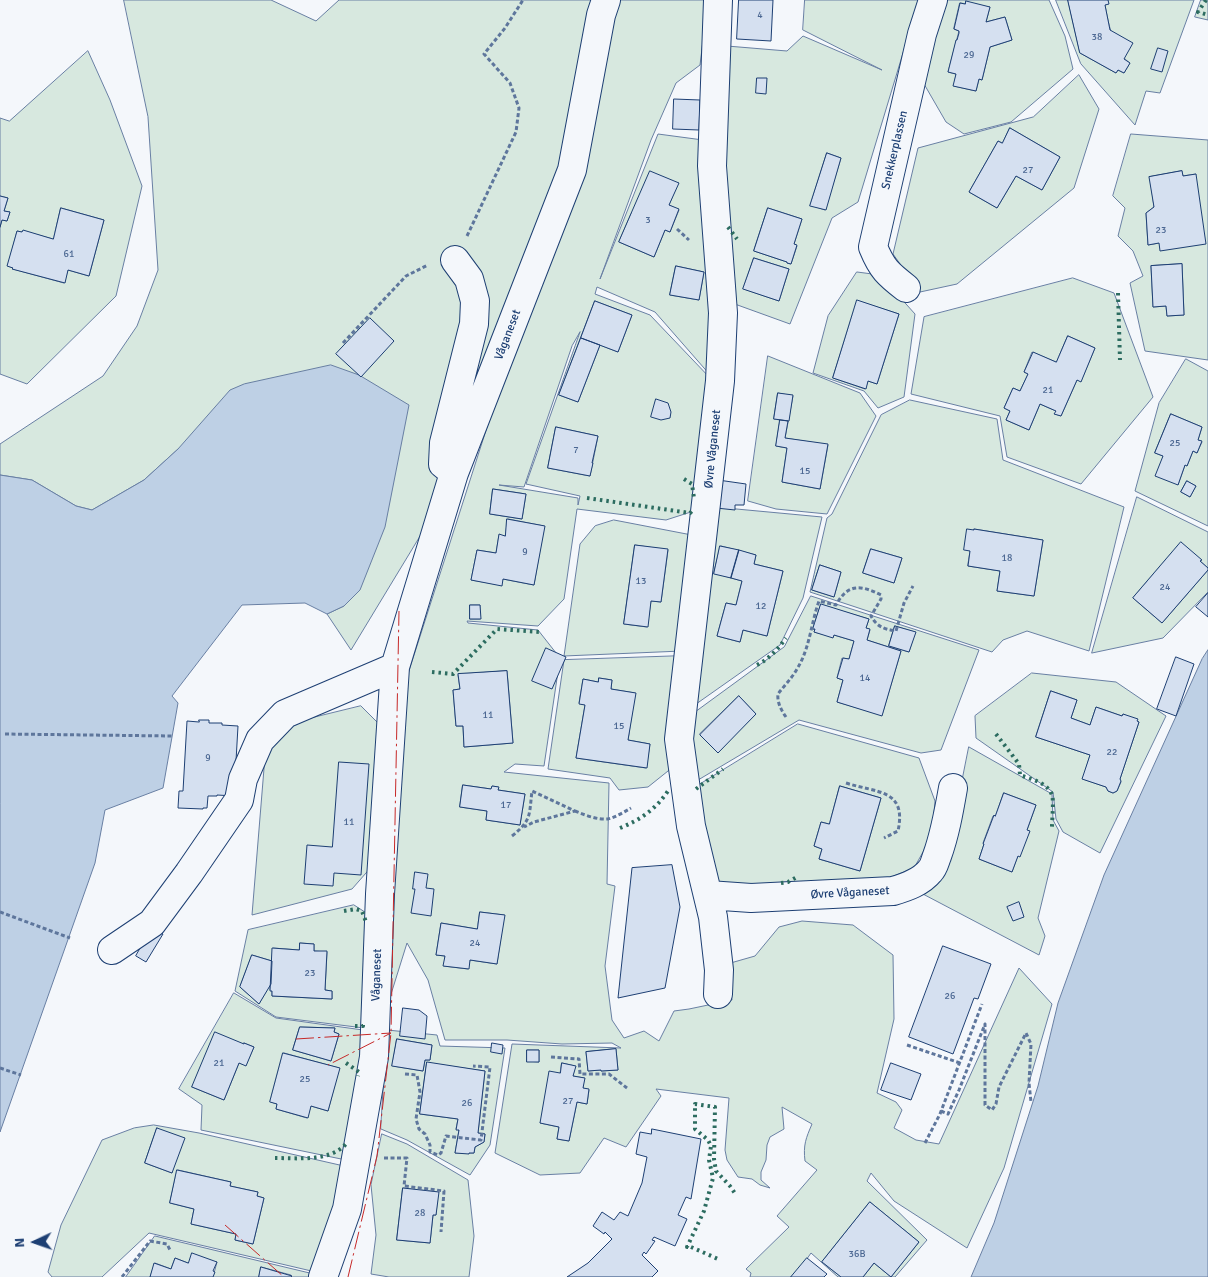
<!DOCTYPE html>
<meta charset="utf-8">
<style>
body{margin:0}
#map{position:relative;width:1208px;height:1277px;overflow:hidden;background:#f4f7fb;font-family:Signika,sans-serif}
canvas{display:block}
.north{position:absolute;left:10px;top:1217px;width:50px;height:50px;-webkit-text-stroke:4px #f4f7fb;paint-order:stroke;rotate:267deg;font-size:14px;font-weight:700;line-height:20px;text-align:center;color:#1d3f73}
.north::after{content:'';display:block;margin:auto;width:18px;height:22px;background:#1d3f73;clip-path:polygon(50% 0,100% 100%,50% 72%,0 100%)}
</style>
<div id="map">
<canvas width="1208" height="1277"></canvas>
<div class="north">N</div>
</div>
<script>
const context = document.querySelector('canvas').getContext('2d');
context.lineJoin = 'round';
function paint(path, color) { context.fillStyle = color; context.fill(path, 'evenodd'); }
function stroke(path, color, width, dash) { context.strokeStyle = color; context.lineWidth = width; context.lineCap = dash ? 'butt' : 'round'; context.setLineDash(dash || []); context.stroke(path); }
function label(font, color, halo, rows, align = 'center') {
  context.font = font + ' Signika,sans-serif'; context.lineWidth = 4; context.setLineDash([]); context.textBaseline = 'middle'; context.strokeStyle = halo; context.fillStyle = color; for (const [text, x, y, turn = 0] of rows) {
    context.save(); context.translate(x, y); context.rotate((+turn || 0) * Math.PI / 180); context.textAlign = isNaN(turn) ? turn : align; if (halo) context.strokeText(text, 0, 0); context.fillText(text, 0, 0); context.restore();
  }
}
const green = new Path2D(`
 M124,0H271L316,21L339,0H708L700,65L676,83L651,140L600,279L658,134L703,140L716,309L711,376L655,312L597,287L595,294L650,315L712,380L697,510L666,520L577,509L564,599L538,626L467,621L468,623L538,630L560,658L544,766L515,764L504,772L609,783L607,884L615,886L605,966L612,1020L624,1038L644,1031L659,1041L674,1011L689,1009L732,1000L727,964L755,956L779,927L802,921L853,925L893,955L894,1019L877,1093L896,1102L902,1110L894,1128L916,1140L939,1144L1019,968L1052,1004L1004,1168L967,1248L894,1201L871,1173L867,1181L927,1240L895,1277H863L874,1263L891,1277L919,1242L870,1202L822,1262L841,1277H838L811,1253L802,1266L798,1277H750L751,1273L746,1269L789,1227L777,1216L817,1170L805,1161C803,1145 806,1138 812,1124L782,1107L784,1129L770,1137L767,1145L766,1160L761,1172V1180L770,1188L760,1185L752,1179L738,1177L727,1160L725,1150L729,1098L656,1089L661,1096L626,1147L604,1138L580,1173L540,1175L495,1153L512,1044L621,1048L612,1043L562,1044L507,1040H445L428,980L407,943L387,1007L394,815L407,677L488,424L351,650L327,614L344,606L360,590L178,449L144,480L92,510L76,506L32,480L0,475V444L103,376L137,326L158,270L148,117ZM678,183L669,205L679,210L670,232L665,230L654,257L619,242L631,214ZM676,266L704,272L699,300L670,295ZM595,301L632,315L618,352L600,345L578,402L559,395ZM580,332L526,484L580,496L578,505V498L499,485L524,487L572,346ZM556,427L598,436L590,476L548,468ZM493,489L526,494L522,519L490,514ZM508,519L544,526L534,585L503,579L501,585L471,580L477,550L496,553L499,535L505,536ZM470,605H480V619H470ZM507,671L513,743L464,747L463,726H456L453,690L460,689L458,675ZM463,785L491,789L492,786L498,787V790L525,794L520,825L486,820L487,811L460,807ZM480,912L504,915L497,964L470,960L468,969L444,966L445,956L436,955L441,923L477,929ZM616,1049L618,1070L601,1071V1070L588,1071L586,1052ZM527,1050H539V1062L527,1061ZM562,1063L575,1066L573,1076L584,1078L583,1088L589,1090L587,1104L577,1102L569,1141L557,1139L559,1127L540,1123L560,1073Z
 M805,0H919L858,202L832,218L790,324L732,303L726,226L727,46L787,51L803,36L882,70L803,30ZM827,153L841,158L825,210L811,205ZM768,208L802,219L794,244L797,246L791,264L787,263V262L754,251ZM754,258L789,269L779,301L744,289Z
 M945,0H1049L1065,36L1073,69L1011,122L964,134L946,122L920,77ZM960,3L990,7L986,22L1005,17L1012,40L990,47L982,80L979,79L976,91L954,86L956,74L948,72L959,31L954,29Z
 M1056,0H1068L1080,53L1116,73L1118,70L1124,73L1130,63C1114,53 1108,22 1105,5L1108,0H1194L1160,93L1146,91L1135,125L1081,64Z
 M1201,0H1208V20L1195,17Z
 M88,51L110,100L142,186L116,296L27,384L0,374V227L2,220L7,221L10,212L4,211L8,198L0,196V118L9,121ZM61,208L104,220L89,276L68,270L64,283L13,269V268L8,266L17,231L22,232L23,231L53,239Z
 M1079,75L1099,109L1074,188L957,284L920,292L893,254L918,148L1033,117ZM1010,128L1060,157L1042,190L1016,176L997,208L969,192L998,141L1002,143Z
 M1131,134L1208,140V360L1145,351L1130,283L1143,276L1133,251L1118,236L1125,208L1113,196ZM1182,171L1183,176L1196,174L1159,243L1148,245L1146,213L1154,207L1150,177ZM1182,264L1184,315L1167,316L1166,306L1153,307L1151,266Z
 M857,272L880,275L915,314L904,397L878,408L864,391L813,373L828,316ZM858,301L899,314L877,384L868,381L865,389L833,378Z
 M1073,278L1114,293L1153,397L1081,484L1007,457L1000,416L911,394L924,317ZM1068,336L1095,348L1081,381L1077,380L1061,416L1055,414L1056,411L1040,404L1029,430L1006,420L1010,411L1004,408L1013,388L1020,391L1028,374L1024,372L1032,352L1056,362Z
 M768,356L860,393L876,416L827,514L776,509L748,501ZM778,393L793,396L785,438L828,445L820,489L782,482L787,448L776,446L780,420L774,419Z
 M1186,359L1208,371V526L1135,491L1159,403ZM1171,414L1202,427L1198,440L1202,442L1197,453L1193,451L1187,466L1185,465L1178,485L1163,456L1155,453ZM1187,481L1196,486L1190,497L1181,492Z
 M910,400L997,419L1003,460L1124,507L1089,651L1027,631L1003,640L992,652L810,592L827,518L832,514L881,415ZM974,529L1043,540L1034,596L997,591L1000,571L968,566ZM871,549L902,558L894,583L863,573ZM820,565L841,572L834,597L812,590Z
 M1137,497L1208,532V568L1200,561L1201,560L1181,543L1133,598L1162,623L1208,570V592L1163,638L1092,653Z
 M715,507L822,517L803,598L780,645L689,709ZM721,546L756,555L754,564L783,571L767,636L743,630L740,642L717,636L726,603L736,605L742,581L714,573Z
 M614,520L697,536L682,651L564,656L580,544L595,526ZM635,545L668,550L661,602L651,601L647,627L624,624Z
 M811,596L979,650L941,750L921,753L799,720L693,783L684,720L784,647ZM821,605L869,619L866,628L870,630L867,640L901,651L882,715L837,702L843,680L837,678L842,658L849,659L854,641L834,635L833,637L814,632L815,629H813ZM895,626L915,632L909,652L889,646ZM739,696L756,714L718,752L700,734Z
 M683,656L673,767L648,787L619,790L610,778L548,769L564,660ZM599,678L612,680L611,689L635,693L628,740L650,744L646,768L576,758L585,705L579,703L583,679L598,682Z
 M1032,673L1116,682L1166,716L1100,853L1063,832L1056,819L1053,792L976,738L975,716ZM1051,691L1077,700L1071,718L1090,725L1096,707L1122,716L1123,714L1139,722L1120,779L1121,782L1117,791L1113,793L1108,791L1106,787L1083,779L1090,755L1036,737Z
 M361,706L382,727L373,865L352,889L252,915L266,744L295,722Z
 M798,724L919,758L935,801L932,836L914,868L876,883L724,889L708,871L694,788ZM840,786L881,798L860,871L819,859L822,849L814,846L821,822L829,824Z
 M969,747L1052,794L1053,820L1059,831L1038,918L1045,936L1039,955L921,893L953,825ZM1004,793L1036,805L1012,872L979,859L984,844L983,843L993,816H995Z
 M354,905L368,914L364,1028L276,1017L235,991L248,930ZM300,943L314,944V951L327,952L325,990L332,991V999L272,996V991L270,990V984L259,1004L240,987L252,955L272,961L273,948L299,950Z
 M234,993L276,1018L363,1030L359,1091L346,1160L201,1130L202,1105L179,1089ZM300,1027L335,1028L334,1032L339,1034L331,1061L293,1050ZM244,1043L254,1047L246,1065L239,1063L224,1100L192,1087ZM284,1053L339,1068L328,1111L311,1106L307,1118L276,1109L277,1104L271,1102Z
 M387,1030L437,1035L440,1046L505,1048L490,1145L470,1175L407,1140L381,1129ZM397,1039L432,1045L430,1060H425L423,1071L393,1066ZM427,1063L485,1071L478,1133L485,1134L484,1142L475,1147L474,1153H455L459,1130L456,1129L458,1119L420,1114Z
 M154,1125L199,1133L344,1166L320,1273L149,1233L102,1277H52L48,1272L61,1225L102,1140L134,1128ZM157,1128L172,1173L145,1163ZM178,1170L231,1182L230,1186L258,1192L257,1196L264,1198L253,1244L235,1240L236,1234L191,1224L194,1209L170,1203Z
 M382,1134L407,1144L468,1180L474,1236L469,1277H389L371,1274L376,1235L371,1185ZM403,1188L438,1192L436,1215H433L430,1243L397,1240Z
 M155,1236L318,1275L317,1277H291V1275L261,1267L259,1277H213L217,1262L188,1263L175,1258L171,1269L155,1263L150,1277H126Z`);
const water = new Path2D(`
 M331,365L359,375L409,405L385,527L360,590L344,606L327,614L305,603L242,605L172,696L178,703L163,788L105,810L95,863L0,1132V475L32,480L76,506L92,510L144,480L178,449L230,390L244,384Z
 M1208,650V1277H971L994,1223L1038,1086L1058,1003L1104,875L1202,659Z`);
const building = new Path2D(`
 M739,0H773L771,41L737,39Z
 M1068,0H1108L1109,4L1105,5L1110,30L1133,43L1124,59L1130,63L1124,73L1118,70L1116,73L1080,53Z
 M966,1L990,7L986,22L1005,17L1012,40L990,47L982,80L979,79L976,91L953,86L956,74L948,72L956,40H957L959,33V31L954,29L960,3L965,4Z
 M1158,48L1168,51L1162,72L1151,69Z
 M757,78H767L766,94L756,93Z
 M674,99L700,100L699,130L673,129Z
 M1010,128L1060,157L1042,190L1016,176L997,208L969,192L998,141L1002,143Z
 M827,153L841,158L826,210L810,206Z
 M650,171L679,183L669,205L679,209L670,232L665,230L654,257L619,242Z
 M1182,171L1183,176L1196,174L1206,244L1160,251L1159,243L1148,245L1146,213L1154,207L1149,177Z
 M0,196L8,198L4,211L10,212L7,221L2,220L0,227Z
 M61,208L104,220L89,276L68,270L65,283L12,269L13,268L7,266L17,231L22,232L23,230L53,239Z
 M768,208L802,219L794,244L797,245L791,264L787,263V262L754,251Z
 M754,258L789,269L779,301L743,289Z
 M1182,264L1184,315L1167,316L1166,306L1153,307L1151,266Z
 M676,266L704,272L699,300L670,295Z
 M857,300L899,314L877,384L868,381L866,389L833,378Z
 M595,301L632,315L618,352L581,338Z
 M370,318L394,341L361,377L336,354Z
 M1068,336L1095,348L1081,382L1077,380L1061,416L1054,414L1056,411L1040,404L1029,430L1006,420L1010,411L1004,408L1013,388L1020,391L1028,374L1024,372L1033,352L1056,362Z
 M581,338L600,345L578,402L559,395Z
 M778,393L793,395L789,421L774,419Z
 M656,399L668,403L671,412L670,418L661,420L651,417Z
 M1171,414L1202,427L1198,440L1202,441L1197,453L1193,451L1187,466L1185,465L1178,485L1155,476L1163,456L1155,453Z
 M780,420L788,421L785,438L828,444L820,489L782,482L787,448L776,446Z
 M556,427L598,436L592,463H593L590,476L548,468Z
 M718,480L746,484L744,505H735V510L716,508Z
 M1187,481L1196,486L1190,497L1181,492Z
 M493,489L526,494L522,519L490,514Z
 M507,519L545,526L534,585L503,579L502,586L471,580L477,550L496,553L499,534L505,536Z
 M967,529L974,530V529L1043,540L1034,596L997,591L1000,571L968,566L970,551L964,550Z
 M1181,542L1202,560L1200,561L1208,568V570L1162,623L1133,598Z
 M635,545L668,549L661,602L651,601L648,627L624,624Z
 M720,546L739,550L731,578L714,574Z
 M871,549L902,558L894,583L863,573Z
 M739,550L756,555L754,564L783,571L767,636L743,630L740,642L717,636L726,603L736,605L742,581L731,578Z
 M820,565L841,572L834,597L812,590Z
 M1208,593V617L1196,607Z
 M821,604L869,619L866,628L870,629L867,640L901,651L882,716L837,702L843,680L837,678L843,658L849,659L854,641L834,635L833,638L814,632L815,629H813Z
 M470,605H480L481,619H470Z
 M895,626L916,632L909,652L889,646Z
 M546,648L566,657L552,689L532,681Z
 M1176,657L1194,664L1176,716L1157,709Z
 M507,671L513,743L464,747L463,726H456L453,690L460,689L458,674Z
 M599,678L612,680L611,689L636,693L628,740L650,744L647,768L576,758L585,705L579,704L583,679L598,682Z
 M1051,691L1077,700L1071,718L1090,725L1096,707L1122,716L1123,714L1138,719L1137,721L1139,722L1120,779L1121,781L1117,791L1113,793L1108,791L1106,787L1082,779L1090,755L1036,737Z
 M739,696L756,714L718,753L700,735Z
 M199,720H209V723H222V725L238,726L234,796L217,795V796H208L207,808H203V809L178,808L179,791H183L187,721L199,722Z
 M339,762L369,764L361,875L334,873L333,886L304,884L307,845L332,847Z
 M463,785L491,789L492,786L499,787L498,790L525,794L520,825L486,820L487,811L460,807Z
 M840,786L881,798L860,871L819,859L822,849L814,846L821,822L829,824Z
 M1004,793L1036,805L1027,830L1030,831L1020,857L1018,856L1012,872L979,859L984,844H983L994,815L995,816Z
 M672,865L680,907L665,988L618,998L632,868Z
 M415,872L428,874L426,888L434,889L431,916L411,913L415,889H413Z
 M1019,902L1024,917L1013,921L1007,907Z
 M480,912L505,915L497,964L470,960L469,969L443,966L445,956L436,955L441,923L477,929Z
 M152,928L163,934L146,962L136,956Z
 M300,943L314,944V951H327L325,990L332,991V999L272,996V991H270L272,948L299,950Z
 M943,946L991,964L978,999L974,998L953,1054L909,1037Z
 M252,955L272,961L271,984L259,1004L240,987Z
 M403,1008L419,1010L427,1016L425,1039L400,1036Z
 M300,1027L335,1028L334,1032L339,1034L331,1061L293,1050Z
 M215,1032L244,1044V1043L254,1047L246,1066L239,1063L224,1100L192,1087Z
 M397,1039L432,1045L430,1060H425L423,1071L392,1066Z
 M492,1043L503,1045L502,1054L491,1052Z
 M616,1049L618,1070L601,1071V1070L588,1071L586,1052Z
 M527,1050H539V1062H527Z
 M283,1053L340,1068L328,1111L311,1106L308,1118L276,1109L277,1104L270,1102Z
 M427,1062L485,1071L478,1133L485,1134L484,1142L475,1147L474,1153H469V1154L455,1153L459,1130H456L458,1119L420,1114Z
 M562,1063L576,1066L573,1076L585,1078L583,1088L589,1089L587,1104L577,1102L569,1141L557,1139L559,1127L540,1123L549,1071L560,1073Z
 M891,1063L921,1074L911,1100L881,1090Z
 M157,1128L185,1138L172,1173L145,1163Z
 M652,1129L701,1139L691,1199L686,1197L678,1215L687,1219L675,1246L654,1237L652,1240L655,1241L646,1254L644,1252L642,1255L658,1271L652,1277H567L588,1263L612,1239L605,1232L604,1234L593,1226L602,1212L614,1220L620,1212L628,1216L642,1183L647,1157L636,1154L640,1132L651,1134Z
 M177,1170L231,1182L230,1186L258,1192L257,1196L264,1198L253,1244L235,1240L236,1234L191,1224L194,1209L170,1203Z
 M403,1188L439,1192L436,1215H433L430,1243L397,1240Z
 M870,1202L919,1242L891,1277L874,1263L863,1277H841L822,1262Z
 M192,1253L217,1262L213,1271L215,1272L213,1277H150L154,1263L171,1269L175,1258L188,1263Z
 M807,1258L827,1274L824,1277H791Z
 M261,1267L292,1276L291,1277H259Z`);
const path = new Path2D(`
 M677,229L689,240
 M467,236L516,132L519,108L510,83L484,54L505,28L523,0
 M343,343L406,276L428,265
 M786,717C781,710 777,702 778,694C784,686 792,678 797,669C810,648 811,623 819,601L836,605C848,583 861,585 881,595V599L871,616C877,627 884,629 896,631L904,603L913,586
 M5,734L172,736
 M846,783C877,793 907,789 898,831L884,838
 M575,811C585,815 597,820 608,819C616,817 624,812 631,808
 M512,836C532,820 529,815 532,791L575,811L534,822L524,827
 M0,912L70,938
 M907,1045L960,1063
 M551,1057L579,1059L580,1074H609L627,1088
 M0,1068L21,1075
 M405,1074L417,1075L420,1092L416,1119L419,1129L425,1134L430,1145V1152L438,1155L441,1153L446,1136L481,1140L490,1067L473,1066
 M941,1111L948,1114L959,1090L985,1024V1105L992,1110L996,1104L999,1087L1026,1033L1031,1044L1029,1083L1031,1102
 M925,1143L940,1114L982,1004
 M384,1158H407L404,1186L444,1191L441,1232
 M122,1277L150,1241L167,1244L170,1250`);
const minor = new Path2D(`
 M718,0L712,166L723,313L720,381L679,739L691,826L713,917L719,970L718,994
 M906,288C888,274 882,269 873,247L922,34L933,0
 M454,473L443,464L444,443L474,324L475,301L469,279L455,260
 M708,895L751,898L893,891C907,887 921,882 930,871C934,867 935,861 937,856C945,834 949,811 953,788
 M112,950L152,923L189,873L239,800L243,779L260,740L285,714L395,667
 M323,1277L347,1209L374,1057L380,894L395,667L454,473L572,170L601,15L606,0`);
const hedge = new Path2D(`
 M1206,0L1198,12L1208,15
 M728,227L737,239
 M1118,293L1120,360
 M684,479L692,484L694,498
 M587,498L690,513L694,509
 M757,665C769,659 778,649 786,638
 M432,672L453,674L497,629L540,632
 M996,734L1019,764L1020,775C1031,779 1048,783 1052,795C1054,801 1052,820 1052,827
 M696,789L723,769
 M620,828C640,820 656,809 668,791
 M781,883L788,882L797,877
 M344,911L356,909L362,911L366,922
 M355,1026H363V1024
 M346,1063L359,1072L358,1076
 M275,1158C297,1158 330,1162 346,1144
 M688,1247H687L704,1211L713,1178L709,1160L711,1146L708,1140L695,1129V1104L715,1107L714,1159L716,1171L730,1186L736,1195
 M691,1247L718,1259`);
const power = new Path2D(`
 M296,1039L391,1033L328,1065
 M225,1225L284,1277
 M348,1277L377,1156L391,1033L399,611`);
const numberNames = [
 ["4",760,15],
 ["38",1097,37],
 ["29",969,55],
 ["27",1028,170],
 ["3",648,220],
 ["23",1161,230],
 ["61",69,254],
 ["21",1048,390],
 ["25",1175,443],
 ["7",576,450],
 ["15",805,471],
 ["9",525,552],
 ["18",1007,558],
 ["13",641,581],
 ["24",1165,587],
 ["12",761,606],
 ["14",865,678],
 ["11",488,715],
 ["15",619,726],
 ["22",1112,752],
 ["9",208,758],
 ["17",506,805],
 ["11",349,822],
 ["24",475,943],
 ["23",310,973],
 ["26",950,996],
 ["21",219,1063],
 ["25",305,1079],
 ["27",568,1101],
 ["26",467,1103],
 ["28",420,1213],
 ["36B",857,1254]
];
const streetNames = [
 ["Snekkerplassen",895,150,-77],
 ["Våganeset",508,335,-69],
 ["Øvre Våganeset",713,449,-84],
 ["Øvre Våganeset",850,893,-3],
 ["Våganeset",377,975,-88]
];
paint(green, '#d7e8df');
stroke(green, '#687fa3', 1);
paint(water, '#bed0e5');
stroke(water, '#687fa3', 1);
paint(building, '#d5e0f0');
stroke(building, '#1d3f73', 1);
stroke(minor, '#1d3f73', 30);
stroke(path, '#5e769c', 3, [4, 2.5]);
stroke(minor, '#f4f7fb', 28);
stroke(hedge, '#2c6c60', 4, [2.5, 4]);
stroke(power, '#c62828', 1, [18, 4, 2.5, 4]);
label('10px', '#4b6792', null, numberNames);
label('12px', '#1d3f73', '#f4f7fb', streetNames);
</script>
